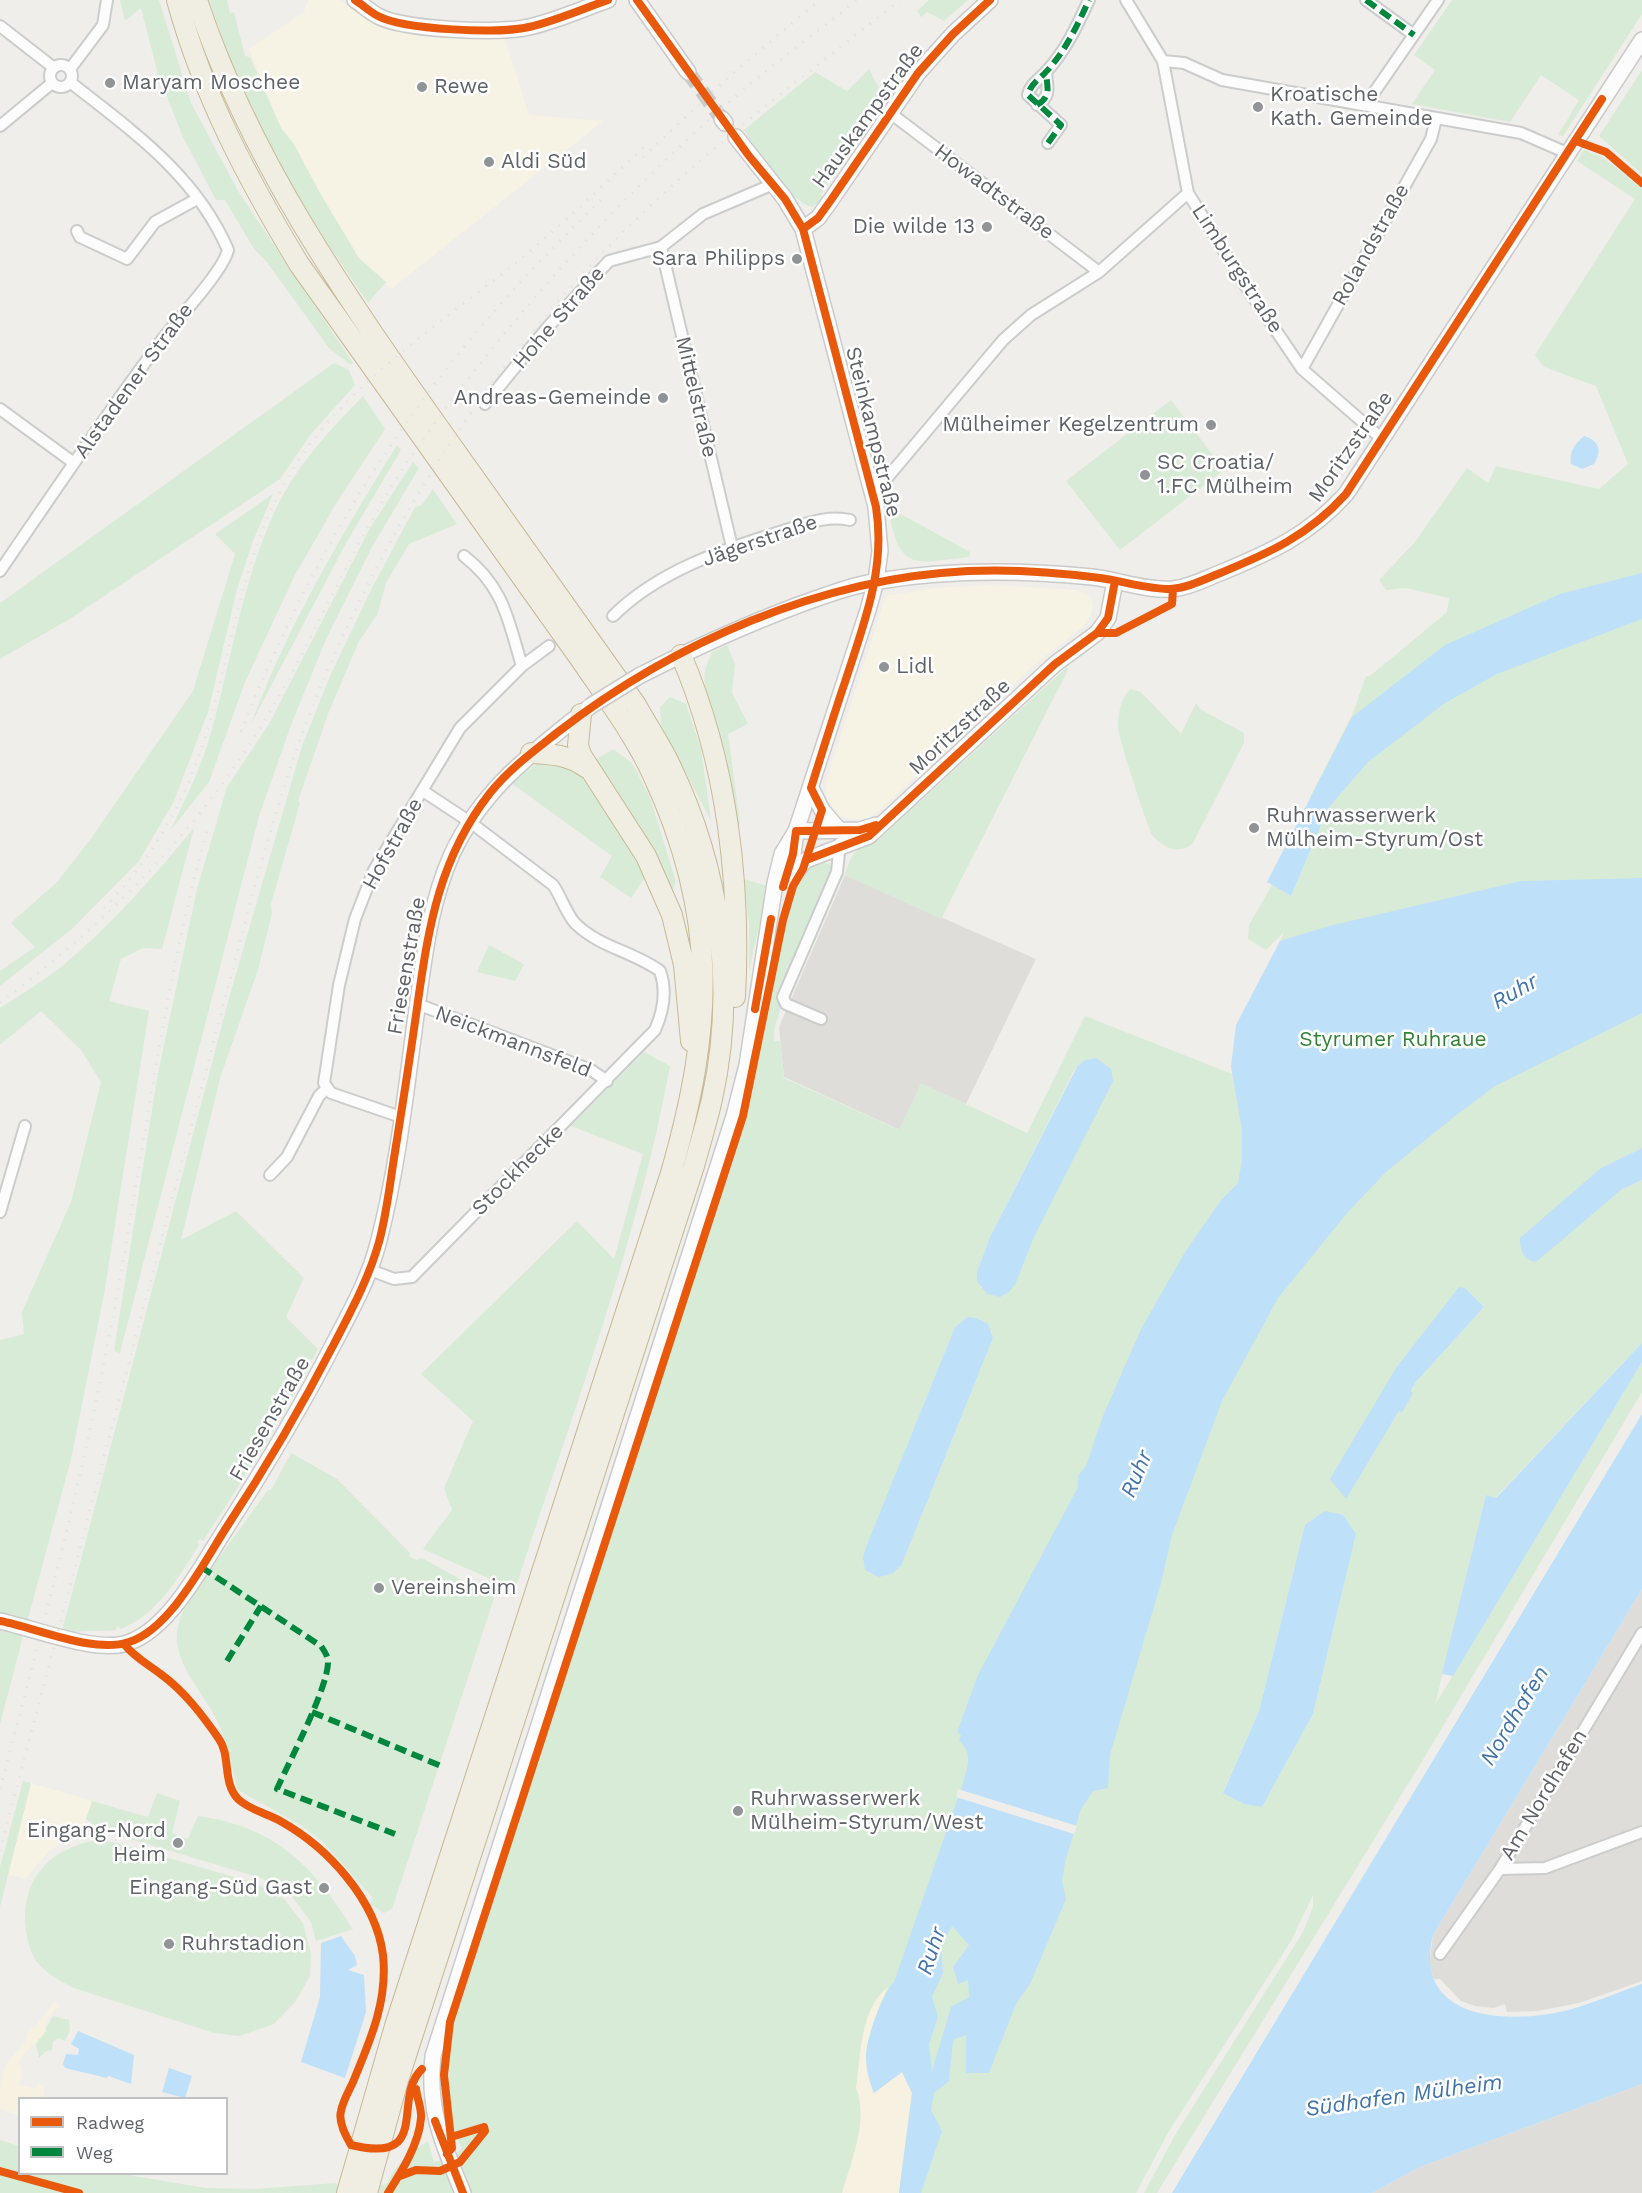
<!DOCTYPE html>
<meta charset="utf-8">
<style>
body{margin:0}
#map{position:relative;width:1642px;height:2193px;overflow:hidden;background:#efeeea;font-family:"Work Sans",sans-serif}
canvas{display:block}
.legend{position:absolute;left:18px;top:2097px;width:210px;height:78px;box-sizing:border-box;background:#fff;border:2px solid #bfc1c3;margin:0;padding:8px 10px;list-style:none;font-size:18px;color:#5f6368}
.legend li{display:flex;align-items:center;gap:12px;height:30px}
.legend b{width:30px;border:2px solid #bfc1c3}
</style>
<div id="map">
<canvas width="1642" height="2193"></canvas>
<ul class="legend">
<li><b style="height:8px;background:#e8590c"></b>Radweg</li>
<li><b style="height:8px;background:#00873e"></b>Weg</li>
</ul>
</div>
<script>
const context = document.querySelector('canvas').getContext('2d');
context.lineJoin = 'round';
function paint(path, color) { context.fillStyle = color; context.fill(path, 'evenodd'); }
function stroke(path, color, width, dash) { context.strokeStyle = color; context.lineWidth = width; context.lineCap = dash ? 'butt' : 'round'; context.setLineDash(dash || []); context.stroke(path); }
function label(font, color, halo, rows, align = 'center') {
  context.font = font + ' "Work Sans",sans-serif'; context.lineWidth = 5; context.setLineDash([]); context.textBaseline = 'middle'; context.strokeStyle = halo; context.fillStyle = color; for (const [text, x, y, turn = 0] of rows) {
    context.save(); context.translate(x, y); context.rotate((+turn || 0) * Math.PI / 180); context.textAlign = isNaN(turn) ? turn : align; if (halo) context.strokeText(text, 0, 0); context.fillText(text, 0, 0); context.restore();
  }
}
const commercial = new Path2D(`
 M308,0H339L381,27L431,35L504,37L529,115L603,121L391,289L359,258L281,128L249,49L304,12Z
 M990,585L1076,590L1090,597L1093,606L1091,615L1085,625L1035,664L875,814L864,820L840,817L827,801L826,781L886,596L935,588Z
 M31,1783L92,1801L81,1834L65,1840L49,1851L25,1879L8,1874Z`);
const industrial = new Path2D(`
 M845,875L1036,959L966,1104L921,1084L900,1130L784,1077L779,1027Z
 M1642,1589V1981L1579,2003L1538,2011L1507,2012L1505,2004L1494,2008L1475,2006L1461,2001L1440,1979H1434L1429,1965L1433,1935Z
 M1642,2084V2193H1372L1420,2167Z`);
const green = new Path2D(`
 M120,0H159L191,103L238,191L353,363L351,365L329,348L266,261L254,249L225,200H216L182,135L158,74L141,8L125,21Z
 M209,0H227L230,13L234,12L245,56L250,57L281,128L294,144L320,193L359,258L386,282L368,303L298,200L242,93Z
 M929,0H968L944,21L927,12L921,17L917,11Z
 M1452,0H1642V14L1563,136L1558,135L1579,100L1541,75L1510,122L1412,104L1435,70L1414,55Z
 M869,69L883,96L821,194L824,199L812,207C787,201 759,152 744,130L815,72L847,91Z
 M1642,70V174L1599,136Z
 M1584,150L1604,158L1642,189V1148L1601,1168L1621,1190L1642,1180V1343L1495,1498L1486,1495L1435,1705L1642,1362V1392L1424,1758L1157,2193H1144L1175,2135L1303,1932L1313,1907V1895L1291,1941L1169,2131L1136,2193H0V2140L19,2146L20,2174H122L206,2188L255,2189L335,2183L346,2190L387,2184C394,2165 411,2152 428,2141L434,2162L441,2160L444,2167L462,2148L457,2138L481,2130L465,2151L468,2157L488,2130L485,2124L453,2132L449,2086L451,2033L753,1092L762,1032L794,888L801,874L820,861L833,866L776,996L781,1008L775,1026L774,1041H780L784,1078L899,1130L921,1083L1027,1133L1085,1016L1232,1074L1239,1110L1286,940L1280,941L1284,932L1266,950L1248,939L1249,925L1272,885L1291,896L1329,808L1310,797L1353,713L1366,676H1370L1447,612L1449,598L1406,588L1386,590L1379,580L1415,542L1467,468L1488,483L1496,466L1599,489L1628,464L1596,386L1544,367L1535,355L1635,199L1577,161ZM1076,1067L1034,1237L1016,1283L981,1288L977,1272L990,1237ZM1465,1288L1484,1307L1416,1382L1402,1413L1399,1411L1346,1498ZM955,1327L991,1331L993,1338L902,1564L863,1557ZM1305,1525L1356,1534L1313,1714L1262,1807L1244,1804L1223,1792L1259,1711Z
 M334,363L349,370L355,385L311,434L280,479L68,620L0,659V603Z
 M363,396L385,429L337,502L295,575L245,682L209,782L170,831C187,797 203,763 213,726C234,648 245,567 283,495C304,457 334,426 363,396Z
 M1171,400L1224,470L1120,550L1066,481Z
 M397,445L401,450L346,543L251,724C288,625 342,534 397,445Z
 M413,462L419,468L372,547L327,637L291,725L259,816L120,1353L114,1351L157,1078L197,889L227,787L269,724L370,528Z
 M433,489L457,524L409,544L386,583L377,615L359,641L328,714L298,801L300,803L271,904L272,914L258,970L220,1078L181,1240L236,1211L304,1278L286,1317L318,1349L312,1360L309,1359L307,1363L310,1365L304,1376L302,1375L301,1381L266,1443L261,1445L263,1448L203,1541L200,1539L197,1542L199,1545C178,1578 158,1614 121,1629L117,1626L116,1630C95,1632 83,1629 61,1635L229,998L302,746L330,676L371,590L415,507L422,505Z
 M273,494L253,541L237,589L208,712L174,801L139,861L73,928L0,986V971L35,947L11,923L58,881L92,837L193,691L235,554L215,534Z
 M895,511L970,552L969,557C916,562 901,574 889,513Z
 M727,645L735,665L732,693L748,724L728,734L740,823L737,831L704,691L705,669L712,652Z
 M1067,667L1068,670L941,919L845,875C853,846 857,852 880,838Z
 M1130,689L1141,692L1181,734L1196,703L1200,709L1244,733V743L1193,843C1180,855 1164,849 1153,836C1148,830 1118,736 1118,727C1118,713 1121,699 1130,689Z
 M670,697L686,704L701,749L711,821L661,725L660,707Z
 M613,749L632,763L650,797L676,882L670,896L591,762Z
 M543,759L578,772L613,814L646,876L631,898L600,877L612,856L511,783Z
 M194,828L162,949L143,948L121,959L109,1001L149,1011L104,1294L71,1459L26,1626L0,1620V1340L24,1334L22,1312L71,1202L101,1082L81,1050L41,1011L0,1045V1008C20,995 42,982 61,967C111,926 153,877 194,828Z
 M743,879L768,886L749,971V924Z
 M489,945L524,964L515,981L477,972Z
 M644,1052L670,1066C638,1241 570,1420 515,1590L423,1549L452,1510L444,1488L473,1421L421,1374L577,1221L614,1259L643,1154L571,1126Z
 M291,1453L337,1479L410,1553L409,1556L416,1560L422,1558L494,1598L392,1909L384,1913L371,1904L372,1897L323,1842L300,1825L238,1790C231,1765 227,1738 214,1715C197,1683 164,1653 182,1614C188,1600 199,1587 207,1575L212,1577L214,1573L210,1570L268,1490H271Z
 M0,1624L25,1629L0,1724Z
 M23,1781L31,1783L0,1907V1867Z
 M157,1793L180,1801L172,1833L188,1839L198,1816C276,1827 312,1865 353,1929L316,1941L311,1922L292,1897L261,1878L100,1830L86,1819L92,1801L148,1817Z
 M97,1840L117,1843L255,1883L284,1899L303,1923L311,1954L310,1976L295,2002L274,2024L239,2036L214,2033L74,1988C60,1981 45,1973 36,1961C29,1950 26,1934 25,1921C24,1874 53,1848 97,1840Z
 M53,2016L69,2020L70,2030L65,2041L58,2038L53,2042L52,2050L46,2051L39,2058L36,2045Z`);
const sand = new Path2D(`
 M888,1987C872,2023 860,2055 874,2093L902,2072L912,2093L899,2193H842C851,2162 869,2120 856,2088C861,2055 860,2008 888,1987Z
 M54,2002L59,2005L45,2022L46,2031C37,2044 26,2048 19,2062L23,2075L19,2084L36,2089L38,2084L43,2086L45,2098H20L19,2113L17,2115L0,2109C0,2094 0,2079 5,2067C12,2053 27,2046 29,2030L35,2027Z`);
const water = new Path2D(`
 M1584,436C1600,441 1602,451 1594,464L1582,469L1571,464C1569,451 1575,444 1584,436Z
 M1642,573V619L1497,674L1445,703L1368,762L1329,807L1291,896L1267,882L1352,717L1445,645L1560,594Z
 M1642,878V1013L1495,1086L1455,1116L1387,1171L1348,1212L1278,1298L1222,1401L1172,1535L1161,1583L1110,1755L1108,1788L1093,1791L1081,1809L1065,1862L1062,1882L1066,1899L1030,1984L1016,2004L989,2073H966V2035L953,2040L949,2081L934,2093L931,2110L942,2131L921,2193H899L912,2093L902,2072L874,2093C869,2080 866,2070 866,2056C866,2040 882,1993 894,1982L961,1789C966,1772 975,1754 959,1741L961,1735L957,1732L978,1675L1078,1487V1476L1086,1466L1103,1416L1141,1329L1185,1252L1221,1200L1238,1183L1242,1160V1130L1231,1067L1236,1025L1280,941L1329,926L1521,881ZM952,1926L969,1945L953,1967L958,1984L968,1980L969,1997L951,2007L932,2071L929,2044L938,2017L932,1997L943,1973L941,1945Z
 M1096,1058L1111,1069L1113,1081L1034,1237L1016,1283L1009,1292L1000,1297L987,1294L977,1281V1272L990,1237L1077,1067L1083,1061Z
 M1642,1148V1180L1621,1190L1536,1262C1523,1260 1520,1250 1520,1238L1601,1168Z
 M1459,1287L1465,1288L1484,1307L1416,1382L1411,1391L1413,1393L1402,1413L1399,1411L1346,1499L1330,1479L1396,1368Z
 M968,1317L976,1318L988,1324L993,1338L902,1564L893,1573L879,1577L865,1570L863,1557L866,1547L955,1327Z
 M1642,1343V1362L1453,1676L1442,1674L1486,1495L1496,1498Z
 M1642,1414V1589L1433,1935C1411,2023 1514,2025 1572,2009C1596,2002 1619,1992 1642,1984V2084L1420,2167L1372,2193H1172Z
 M1325,1511L1343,1515L1356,1534L1313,1714L1262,1807L1244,1804L1223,1793L1259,1711L1305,1525Z
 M341,1936L355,1956L357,1965L348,1970L364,1975L366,2012L345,2078L301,2062L320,1997L321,1943Z
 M78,2031L134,2055L131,2084L108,2076L107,2078L65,2068L63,2064L66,2054L78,2055L79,2049L71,2044Z
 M169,2068L192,2076L185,2098L162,2092Z`);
const pier = new Path2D(`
 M958,1789L1077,1826L1074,1834L956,1797Z`);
const secondaryTunnel = new Path2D(`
 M688,72L722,119`);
const street = new Path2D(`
 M1126,0L1163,61L1188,193L1243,282L1302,369L1381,438
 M1366,0L1414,35
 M0,26L54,68
 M1163,61L1184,63L1222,80L1521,133L1567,153
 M50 76a11 11 0 1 1 22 0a11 11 0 1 1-22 0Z
 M70,69L103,25L107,0
 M1037,105C1052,96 1047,87 1046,72
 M1368,106L1373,94L1438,0
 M889,112L1099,272
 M0,126L52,83
 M1048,143L1061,125L1028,95C1030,85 1038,80 1045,73C1065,52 1077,26 1089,0
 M77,231L80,237L127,259L155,222L197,199
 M661,247L732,547
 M1302,369L1431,139L1436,119
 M485,404L547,328L609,261L661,247L703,214L771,185
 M0,409L74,463
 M870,486L887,478L1003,340L1031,315L1099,272L1188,193
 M0,571C52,495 103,419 158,345C174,323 223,272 228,250C196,175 132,131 70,82
 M613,616C658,571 724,549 783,531C806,524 826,515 850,520
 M522,666L549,646
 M417,1004L591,1070L607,1081
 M821,1019L786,1004L783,997L837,872L840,843
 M401,1117L331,1093L324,1083L339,985L355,919L374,870L460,728L522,666C508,620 504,587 464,556
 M270,1175L287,1157L319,1096L326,1089
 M0,1212L25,1126
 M370,1270L394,1279L412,1277L655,1030C664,1010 667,991 660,971C634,952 600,947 577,925C568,918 561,896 553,885L470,822L423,791
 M1500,1869L1545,1868L1642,1832
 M1440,1954L1500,1869L1642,1633`);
const secondary = new Path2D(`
 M355,0C363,5 370,12 378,16C404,30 500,34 529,27C556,21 582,9 608,0
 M637,0L688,72
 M722,119L725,123
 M736,137L785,199L803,229L876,507L880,551L876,581L868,610L796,831L793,854L786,880
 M803,229L818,218L831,200L918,73L953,34L990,0
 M639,676C692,649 745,625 801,604C826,595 853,585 879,581C951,569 1020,570 1092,577C1119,580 1146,591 1173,589C1190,587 1205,579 1220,573C1271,552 1309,535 1346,494L1642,40
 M811,788L822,810L840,831
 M796,831L860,830L876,825
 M789,880L806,860L869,836L1055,664L1097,633L1108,618L1115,581
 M0,1621C33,1628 93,1652 124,1644C167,1633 200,1569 223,1533C262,1472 300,1410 333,1345C351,1311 370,1277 379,1240C399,1162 407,1080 418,1001C425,950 431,901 452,854C483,788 532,753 587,709
 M463,2193C443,2144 427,2110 433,2056L734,1116L747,1065L775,883L782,854L796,831`);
const highway = new Path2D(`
 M177,0C203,95 248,180 299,264L581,660C606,697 634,734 653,775C719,917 713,1026 671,1173L395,2026L347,2193
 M197,0C249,158 344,294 439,428C505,520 570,613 636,705C647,725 660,744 670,765C720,868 737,987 712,1099C707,1121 700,1144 694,1166L398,2080L367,2193
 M681,655C727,762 741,882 735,997
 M581,714L578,745L581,755L646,856L672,915L684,965L691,1041
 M531,753C553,754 569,755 587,768`);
const rail = new Path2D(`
 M643,157L732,74L820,0
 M241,732C299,584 380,444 484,323C521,280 562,238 603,198
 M104,908C147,864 180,811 200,753C230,666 237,573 281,490C331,394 427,334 508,269C556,231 600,188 645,146
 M0,1003C101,927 189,841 257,733C313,644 351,545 410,458C496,334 599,219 711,118C757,76 808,39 857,0
 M0,1789C40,1637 81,1486 110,1332C143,1163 161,993 208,827
 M0,1851L255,885C270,833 285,780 304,729C378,534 495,351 648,208C727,133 815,68 900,0`);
const secondaryBridge = new Path2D(`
 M589,707L639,676`);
const quiet = new Path2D(`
 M1366,0L1414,35
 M1037,105C1052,96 1047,87 1046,72
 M1048,143L1061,125L1028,95C1030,85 1038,80 1045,73C1065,52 1077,26 1089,0
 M201,1567L321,1646C325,1652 328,1656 328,1663C327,1690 289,1762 277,1789L395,1834
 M227,1661L261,1606
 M312,1712L441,1766`);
const cycleway = new Path2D(`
 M355,0C363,5 370,12 378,16C404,30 500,34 529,27C556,21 582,9 608,0
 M1576,141L1606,152L1642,183
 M803,229L818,218L831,200L918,73L953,34L990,0
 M1097,633H1116L1172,604L1173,589
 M806,860L869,836L1055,664L1097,633L1108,618L1115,581
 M783,887L793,854L796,831L860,830L876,825
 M755,1009L771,919
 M0,1621C37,1628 94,1654 129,1642C170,1629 203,1564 226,1528C265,1469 301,1408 334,1344C351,1311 369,1278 379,1242C387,1213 390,1182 395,1152C403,1102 411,1052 418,1001C429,924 440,857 490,793C509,769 534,751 558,732C673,643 821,578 968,571C1012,569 1056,572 1100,578C1123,581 1146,589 1170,589C1187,588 1203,580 1218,574C1269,553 1308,536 1346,494L1602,99
 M124,1644C135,1658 148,1664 162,1675C185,1692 203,1716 219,1739C231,1756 222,1782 238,1799C249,1810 269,1814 282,1822C328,1848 376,1900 383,1955C388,2001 370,2041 353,2082C349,2091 343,2101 341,2111C338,2122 346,2136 351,2145C433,2165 391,2098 422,2069
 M435,2121L463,2193
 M447,2154L452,2148L444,2075L450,2022L743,1116L783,920L793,886L803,869L822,810L811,788C822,753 833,717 845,682C864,623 886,569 876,507L803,229L785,199L749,156L637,0
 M0,2171L79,2193
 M400,2176L416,2170L440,2171L460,2162L485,2131L484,2127L451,2137
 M388,2193C402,2171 419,2144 421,2118C422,2109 417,2098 416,2089`);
const markers = [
 [110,83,6,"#919496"],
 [422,87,6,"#919496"],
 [1258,107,6,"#919496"],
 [489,162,6,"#919496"],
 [987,227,6,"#919496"],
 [797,259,6,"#919496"],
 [663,398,6,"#919496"],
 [1211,425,6,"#919496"],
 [1145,475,6,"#919496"],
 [884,667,6,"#919496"],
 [1254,828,6,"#919496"],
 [379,1588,6,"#919496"],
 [738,1811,6,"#919496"],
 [178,1843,6,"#919496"],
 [324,1888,6,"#919496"],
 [169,1944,6,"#919496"]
];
const poiNames = [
 ["Maryam Moschee",122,83],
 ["Rewe",434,87],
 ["Kroatische",1270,95],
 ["Kath. Gemeinde",1270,119],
 ["Aldi Süd",501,162],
 ["Die wilde 13",975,227,"right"],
 ["Sara Philipps",785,259,"right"],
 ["Andreas-Gemeinde",651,398,"right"],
 ["Mülheimer Kegelzentrum",1199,425,"right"],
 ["SC Croatia/",1157,463],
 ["1.FC Mülheim",1157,487],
 ["Lidl",896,667],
 ["Ruhrwasserwerk",1266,816],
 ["Mülheim-Styrum/Ost",1266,840],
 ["Vereinsheim",391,1588],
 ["Ruhrwasserwerk",750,1799],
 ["Mülheim-Styrum/West",750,1823],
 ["Eingang-Nord",166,1831,"right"],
 ["Heim",166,1855,"right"],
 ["Eingang-Süd Gast",312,1888,"right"],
 ["Ruhrstadion",181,1944]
];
const streetNames = [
 ["Hauskampstraße",868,116,-54],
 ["Howadtstraße",994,192,37],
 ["Rolandstraße",1371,245,-61],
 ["Limburgstraße",1237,269,57],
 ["Hohe Straße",559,318,-49],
 ["Alstadener Straße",134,381,-54],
 ["Mittelstraße",696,397,77],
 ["Steinkampstraße",873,432,76],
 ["Moritzstraße",1351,447,-55],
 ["Jägerstraße",760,541,-19],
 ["Moritzstraße",960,727,-43],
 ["Hofstraße",393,844,-61],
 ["Friesenstraße",407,966,-80],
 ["Neickmannsfeld",513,1042,21],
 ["Stockhecke",518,1170,-45],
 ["Friesenstraße",270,1419,-60],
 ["Am Nordhafen",1544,1795,-59]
];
const parkNames = [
 ["Styrumer Ruhraue",1393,1040]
];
const waterNames = [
 ["Ruhr",1515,992,-30],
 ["Ruhr",1137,1474,-67],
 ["Nordhafen",1515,1716,-59],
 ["Ruhr",932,1951,-72],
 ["Südhafen Mülheim",1404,2096,-8]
];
paint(commercial, '#f7f3e4');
paint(industrial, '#dfddda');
paint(green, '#d8ebd6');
paint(sand, '#f6f1e1');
paint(water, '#bfe0f9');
paint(pier, '#efeeea');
stroke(secondaryTunnel, '#cbcbca', 15, [15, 8]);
stroke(street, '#cbcccc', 14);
stroke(secondary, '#cacacb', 18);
stroke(highway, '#c8b996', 22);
stroke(street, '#fdfcfc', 10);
stroke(secondary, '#fdfcfc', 15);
stroke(highway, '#f0ede3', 20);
stroke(rail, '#e4e4e4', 3, [1.5, 8]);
stroke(secondaryBridge, '#cacacb', 18, []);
stroke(secondaryBridge, '#fdfcfc', 15);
stroke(quiet, '#00873e', 6, [12, 6]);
stroke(cycleway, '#e8590c', 8);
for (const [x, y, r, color] of markers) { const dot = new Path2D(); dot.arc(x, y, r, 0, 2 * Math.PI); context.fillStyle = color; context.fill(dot); stroke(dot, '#fff', 2); }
label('21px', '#5f6368', '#fff', poiNames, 'left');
label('21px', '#5f6368', '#fff', streetNames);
label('21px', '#348238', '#fff', parkNames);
label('italic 22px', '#4174aa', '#fff', waterNames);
</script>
